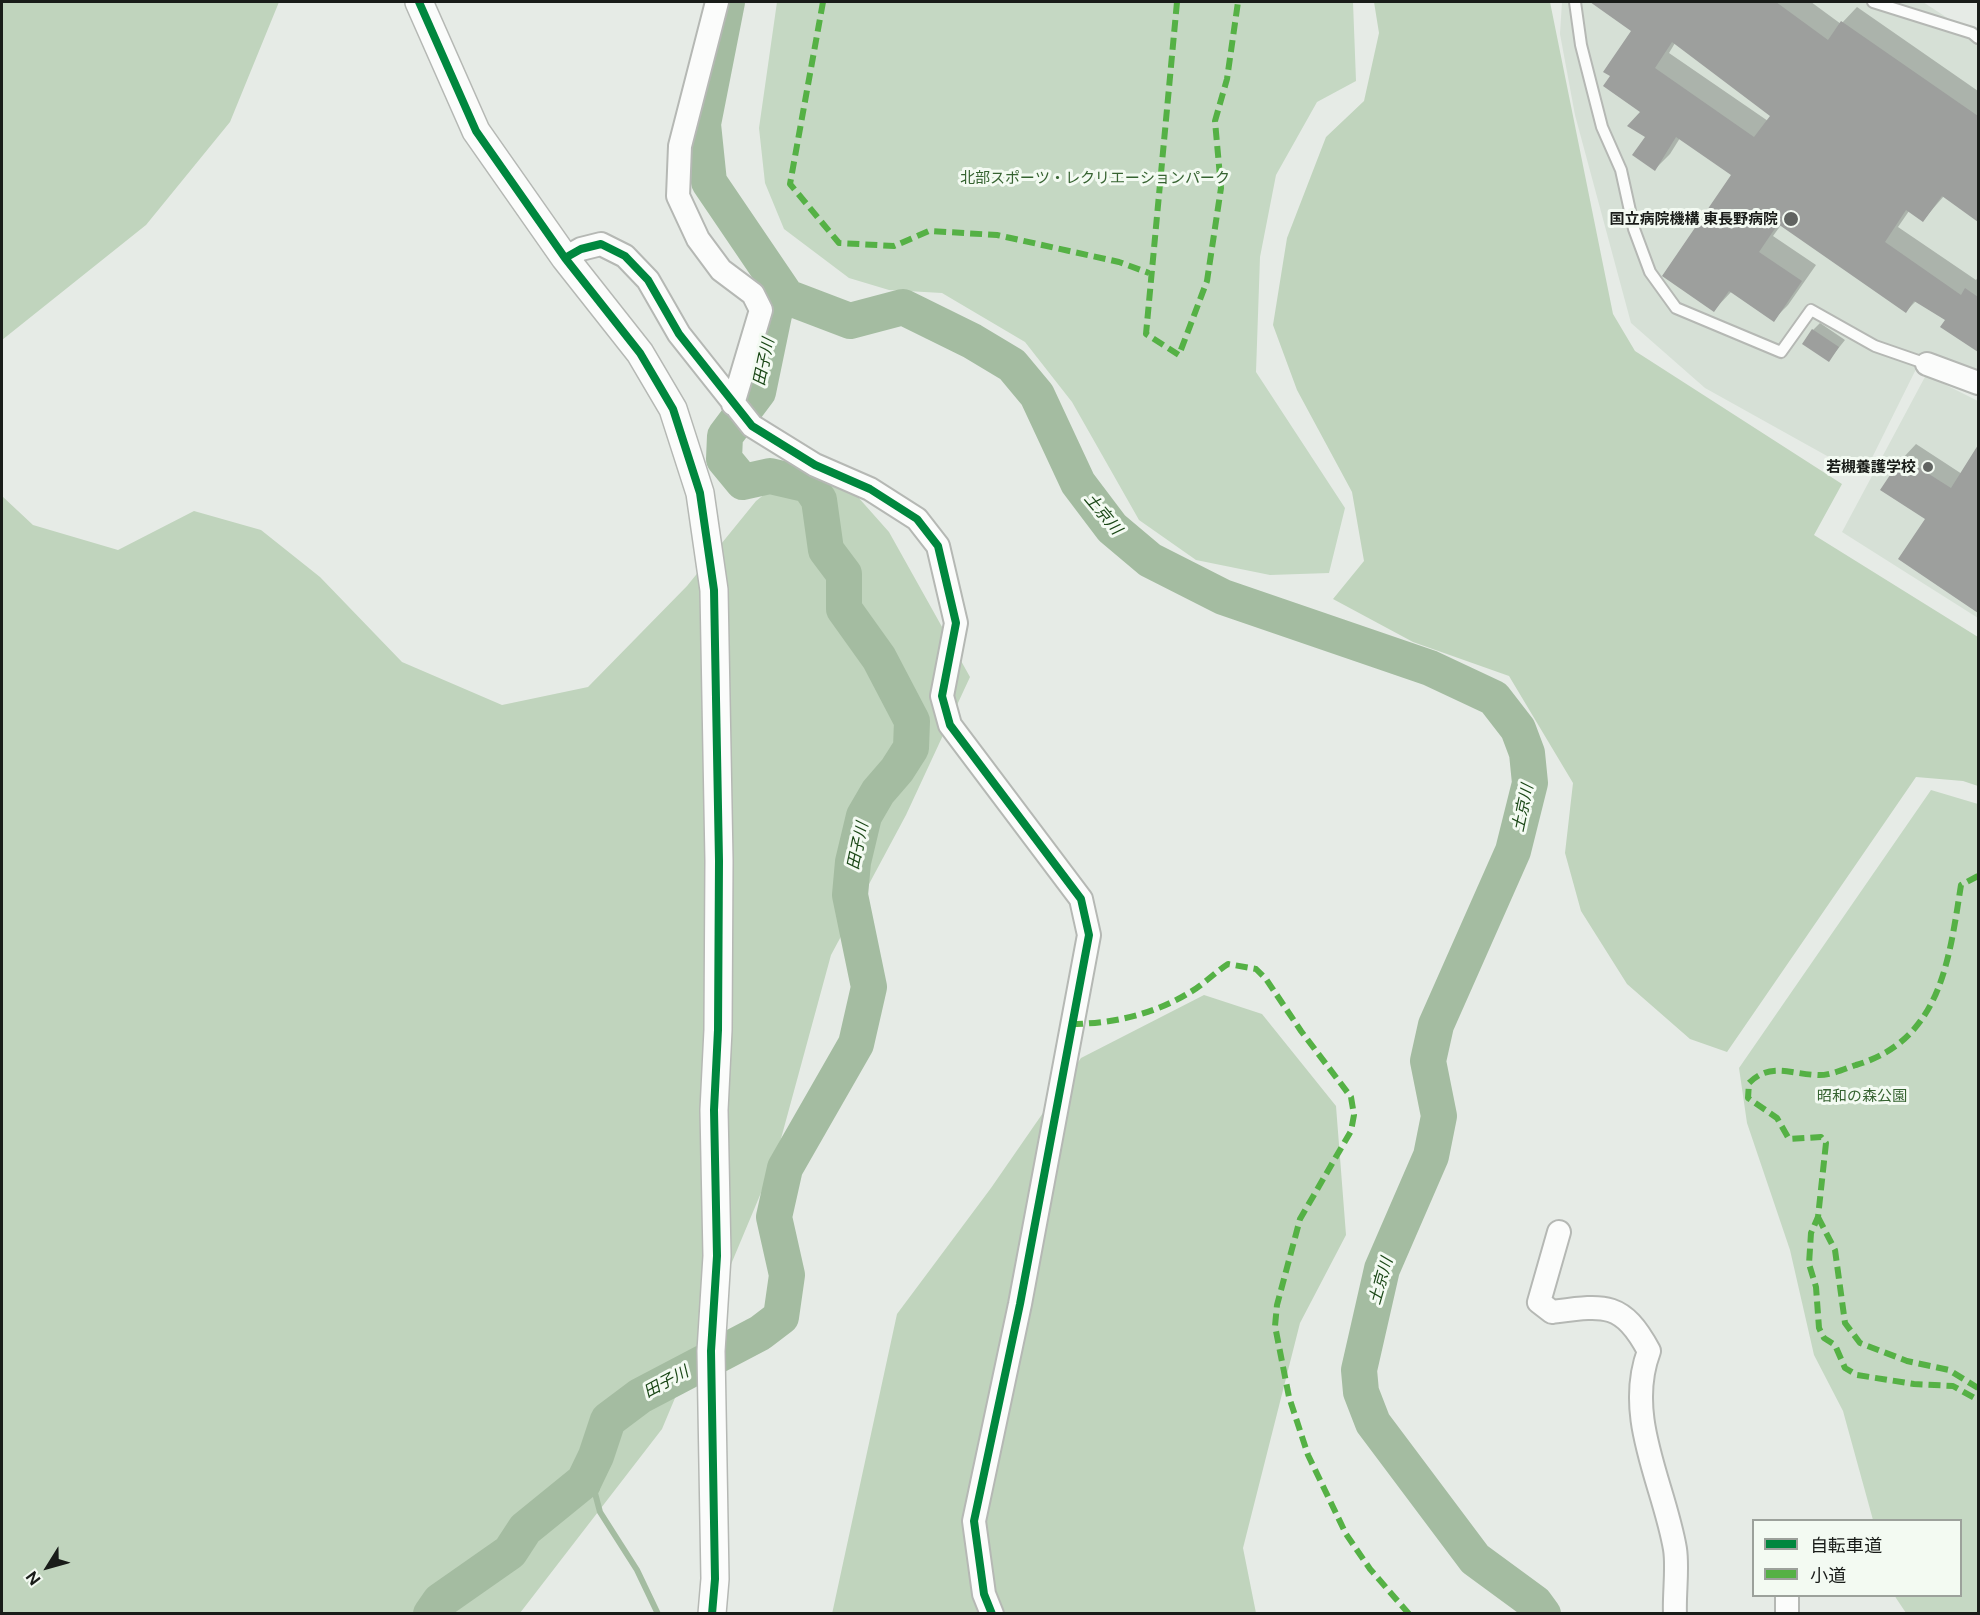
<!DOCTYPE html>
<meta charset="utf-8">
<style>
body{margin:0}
#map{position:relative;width:1980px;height:1615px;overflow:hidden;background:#e6ebe6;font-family:"Public Sans","Noto Sans JP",sans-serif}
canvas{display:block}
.frame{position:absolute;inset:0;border:3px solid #191c19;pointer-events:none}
.legend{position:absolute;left:1752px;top:1519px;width:210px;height:78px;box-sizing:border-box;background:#f3faf2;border:2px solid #9ca19b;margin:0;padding:8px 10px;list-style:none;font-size:18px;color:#191c19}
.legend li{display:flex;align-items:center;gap:12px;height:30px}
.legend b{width:30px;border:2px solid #9ca19b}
.north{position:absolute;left:18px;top:1537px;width:60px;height:60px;-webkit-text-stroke:4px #f3faf2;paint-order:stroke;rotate:233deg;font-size:16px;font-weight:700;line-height:24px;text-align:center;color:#191c19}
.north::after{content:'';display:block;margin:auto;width:21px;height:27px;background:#191c19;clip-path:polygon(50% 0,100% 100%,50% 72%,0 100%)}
</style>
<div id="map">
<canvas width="1980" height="1615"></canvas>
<div class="frame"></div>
<ul class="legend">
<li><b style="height:8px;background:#00873e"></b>自転車道</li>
<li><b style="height:8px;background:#55b145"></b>小道</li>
</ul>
<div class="north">N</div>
</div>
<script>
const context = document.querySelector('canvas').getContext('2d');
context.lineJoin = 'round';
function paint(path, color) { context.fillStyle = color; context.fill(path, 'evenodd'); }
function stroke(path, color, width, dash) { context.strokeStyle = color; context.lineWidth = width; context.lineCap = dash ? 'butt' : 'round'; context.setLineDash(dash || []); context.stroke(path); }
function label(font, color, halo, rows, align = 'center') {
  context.font = font + ' "Public Sans","Noto Sans JP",sans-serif'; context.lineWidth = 6; context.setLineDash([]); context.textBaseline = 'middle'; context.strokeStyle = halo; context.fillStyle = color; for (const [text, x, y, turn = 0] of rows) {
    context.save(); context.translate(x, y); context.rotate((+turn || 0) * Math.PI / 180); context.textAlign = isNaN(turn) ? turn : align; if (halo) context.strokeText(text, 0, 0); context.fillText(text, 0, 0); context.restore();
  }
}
const built = new Path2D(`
 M1562,2H1923L1978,38V376L1923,355L1863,476L1705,388L1631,323L1575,115L1560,34Z
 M1926,375L1978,401V618L1842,532Z`);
const green = new Path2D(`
 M777,2H1353L1356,81L1317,102L1276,175L1260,257L1256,372L1345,508L1329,573L1270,575L1196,560L1139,520L1072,402L1025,342L942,293L889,290L849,278L784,229L765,183L759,128Z
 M1931,790L1978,804V1613H1906L1896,1598L1895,1596H1960V1520H1873L1843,1411L1814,1355L1790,1250L1747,1123L1739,1068Z`);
const forest = new Path2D(`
 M2,2H279L230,122L146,225L2,340Z
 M1374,2H1550L1613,314L1635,351L1842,484L1814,535L1978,637V786L1963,781L1916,777L1727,1052L1690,1039L1627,984L1581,911L1565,853L1573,783L1509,676L1413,642L1333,599L1364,561L1352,492L1297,390L1273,325L1287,238L1326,137L1364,101L1379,33Z
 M818,452L889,532L970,677L906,815L831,955L776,1157L662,1429L520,1613H2V496L33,525L118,550L194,511L261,530L320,577L402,662L502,705L588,687L687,586L756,501Z
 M1204,995L1262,1014L1336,1106L1346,1235L1300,1323L1243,1548L1256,1613L832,1614L897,1314L991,1188L1081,1058Z`);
const shadow = new Path2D(`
 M1593,2H1811L1841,24L1857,7L1978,91V215L1976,218L1944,196L1923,220L1909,211L1898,227L1976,280L1978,277V350L1942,327L1947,320L1916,301L1906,311L1781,225L1773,236L1816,265L1788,305L1773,320L1732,291L1714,310L1734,174L1680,138L1670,154L1655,169L1643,112L1612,76L1633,31ZM1675,43L1772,116L1768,121L1669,53Z
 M1820,323L1845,340L1829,360L1813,330Z
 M1916,444L1962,474L1978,448V611L1900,559L1927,519L1882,489L1903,458Z`);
const stream = new Path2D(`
 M589,1472L597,1489L595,1493L600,1512L637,1570L658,1614`);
const river = new Path2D(`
 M727,2L703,124L709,182L787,297
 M787,297L850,321L903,307L972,341L1012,365L1037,395L1078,483L1112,528L1150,560L1223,597L1430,668L1494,698L1518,729L1527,753L1530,783L1513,851L1436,1025L1428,1061L1439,1116L1431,1156L1382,1269L1359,1370L1361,1392L1373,1423L1475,1559L1535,1603L1543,1614
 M431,1614L440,1601L510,1552L525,1529L584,1481L596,1456L608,1420L640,1396L760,1333L781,1317L787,1275L774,1217L785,1168L856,1044L869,987L850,895L853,862L864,816L878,792L897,770L911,748L912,721L879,658L844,609V574L826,550L819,500L809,485L770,476L743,482L724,459L725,436L758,392L775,310L787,297`);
const building = new Path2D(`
 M1590,2H1776L1828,40L1841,21L1978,116V222L1942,196L1923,222L1906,210L1885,242L1961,295L1965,288L1978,297V352L1940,327L1945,320L1914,301L1906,313L1778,224L1759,252L1802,281L1774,322L1729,291L1714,312L1662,276L1731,175L1676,137L1655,171L1632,155L1645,137L1627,126L1640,112L1603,86L1610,76L1603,72L1631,31ZM1672,42L1770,116L1754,137L1655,68Z
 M1812,329L1839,347L1829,362L1802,344Z
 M1978,445V613L1898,559L1925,519L1880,490L1902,457L1951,488Z`);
const service = new Path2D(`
 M1575,2L1581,45L1602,127L1621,170L1634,229L1650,272L1676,308L1781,352L1811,310L1875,346L1927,364
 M1873,2L1972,33L1978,38`);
const minor = new Path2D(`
 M717,2L680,146L678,196L698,239L721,270L753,294L761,310L733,404
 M565,258L581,249L601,244L625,256L648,280L679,334L752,426L815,465L870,489L917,519L938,546L956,623L942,696L950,725L1081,899L1089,935L1020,1304L974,1521L984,1594L992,1614
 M1927,364L1978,383
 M1559,1232L1539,1302L1552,1312C1604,1305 1622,1301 1649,1351C1624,1417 1664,1484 1675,1549C1678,1568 1674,1594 1675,1614
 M1787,1614V1596`);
const tertiary = new Path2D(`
 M419,2L476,131L565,258L640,353L673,409L700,493L714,590L719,861L718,1030L714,1110L717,1256L711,1351L715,1579L712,1614`);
const quiet = new Path2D(`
 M823,2L790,184L839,243L894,246L929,231L997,235L1119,262L1149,273
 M1177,2L1146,334L1179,355L1207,281L1221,188L1215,121L1227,79L1238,2
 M1978,876L1961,885C1949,960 1941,1040 1856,1065C1844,1069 1829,1076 1817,1075C1790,1074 1770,1062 1749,1083L1748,1098L1777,1118L1789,1139L1821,1137L1826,1143L1818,1217L1811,1233L1809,1264L1816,1287L1819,1328L1824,1338L1835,1345L1845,1368L1857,1375L1914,1384L1953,1386L1978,1400
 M1071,1024C1110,1024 1152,1015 1187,994C1202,986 1214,973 1228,964L1256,969L1266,979L1301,1031L1351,1097L1354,1115L1351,1131L1300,1219L1277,1305L1275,1326L1289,1397L1308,1455L1346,1534L1370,1569L1409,1614
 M1818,1217L1835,1250L1845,1323L1860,1343L1907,1361L1949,1370L1978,1388`);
const cycleway = new Path2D(`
 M419,2L476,131L565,258L640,353L673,409L700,493L714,590L719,861L718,1030L714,1110L717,1256L711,1351L715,1579L712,1614
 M565,258L581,249L601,244L625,256L648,280L679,334L752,426L815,465L870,489L917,519L938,546L956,623L942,696L950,725L1081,899L1089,935L1020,1304L974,1521L984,1594L992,1614`);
const markers = [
 [1791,219,8,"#616461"],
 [1928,467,6,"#616461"]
];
const parkNames = [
 ["北部スポーツ・レクリエーションパーク",1095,178],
 ["昭和の森公園",1862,1096]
];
const poiNames = [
 ["国立病院機構 東長野病院",1778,219],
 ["若槻養護学校",1916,467]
];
const waterNames = [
 ["田子川",764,362,-78],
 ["土京川",1103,514,50],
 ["土京川",1523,808,-78],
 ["田子川",858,846,-78],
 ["土京川",1381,1281,-74],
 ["田子川",666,1382,-28]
];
paint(built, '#d6e0d6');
paint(green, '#c5d8c3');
paint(forest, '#c0d4bd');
paint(shadow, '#0003');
stroke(stream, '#a4bca1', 6);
stroke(river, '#a4bca1', 36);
paint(building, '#9d9f9d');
stroke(service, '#b5b8b4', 14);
stroke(minor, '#b5b8b4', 26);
stroke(tertiary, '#b5b8b4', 30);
stroke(service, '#fbfcfb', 10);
stroke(minor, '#fbfcfb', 22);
stroke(tertiary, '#fbfcfb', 27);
stroke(quiet, '#55b145', 6, [12, 6]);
stroke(cycleway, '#00873e', 8);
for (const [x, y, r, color] of markers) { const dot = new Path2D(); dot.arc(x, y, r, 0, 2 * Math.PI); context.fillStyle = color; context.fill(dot); stroke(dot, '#f3faf2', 2); }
label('15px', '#366331', '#f3faf2', parkNames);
label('bold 15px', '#191c19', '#f3faf2', poiNames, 'right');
label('italic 16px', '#1a4716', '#f3faf2', waterNames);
</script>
